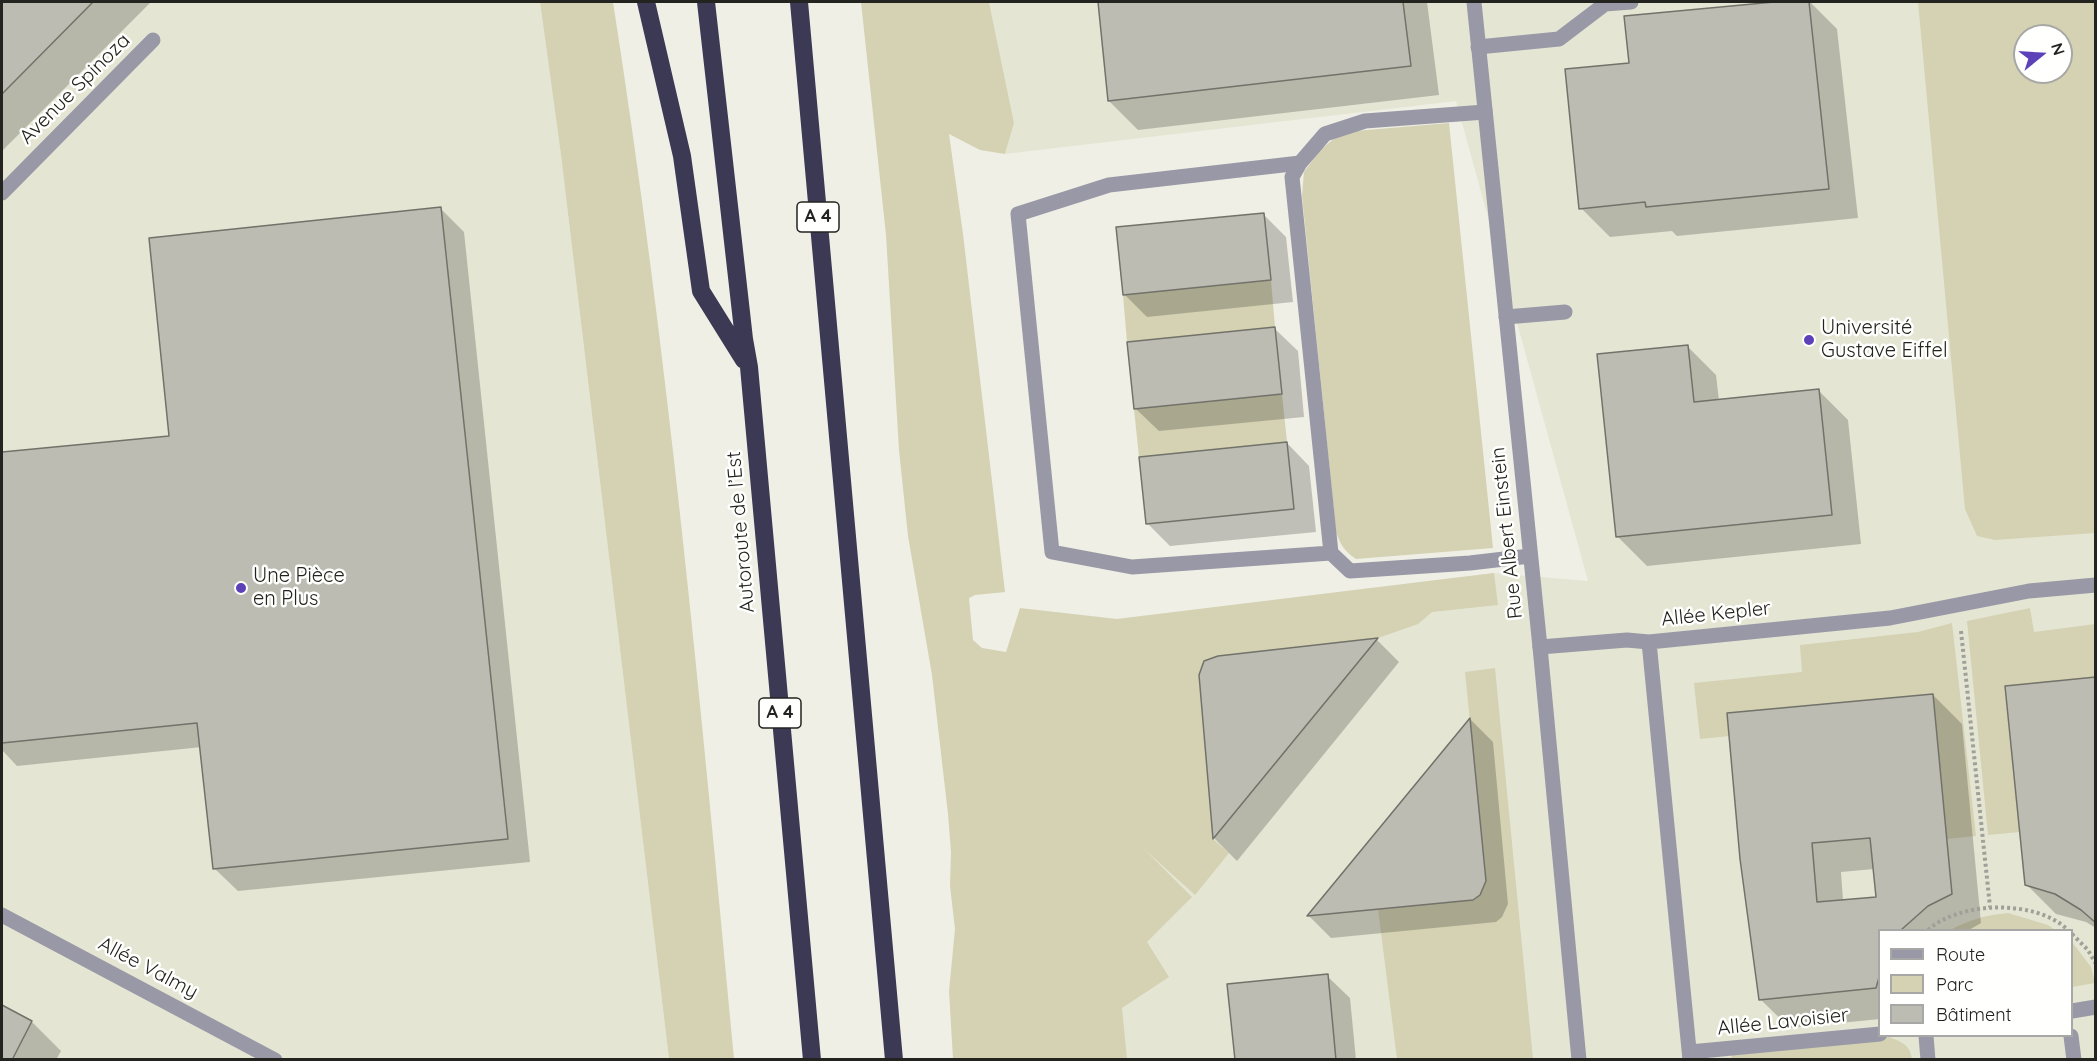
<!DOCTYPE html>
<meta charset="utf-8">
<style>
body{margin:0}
#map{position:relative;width:2097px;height:1061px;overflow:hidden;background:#efefe6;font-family:Quicksand,sans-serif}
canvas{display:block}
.frame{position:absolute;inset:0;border:3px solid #23231f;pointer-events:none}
.legend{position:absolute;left:1878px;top:929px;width:195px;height:108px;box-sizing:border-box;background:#fffffe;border:2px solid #a7a7a5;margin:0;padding:8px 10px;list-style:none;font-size:18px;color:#23231f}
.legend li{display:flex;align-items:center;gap:12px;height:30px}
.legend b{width:30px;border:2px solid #a7a7a5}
.north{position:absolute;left:2013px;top:24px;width:60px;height:60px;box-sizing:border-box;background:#fffffe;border:2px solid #a7a7a5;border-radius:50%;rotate:72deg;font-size:16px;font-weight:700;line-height:24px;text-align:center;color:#23231f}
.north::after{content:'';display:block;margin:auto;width:21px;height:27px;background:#5d41b9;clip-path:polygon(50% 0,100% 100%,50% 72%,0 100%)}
</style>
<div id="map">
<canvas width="2097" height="1061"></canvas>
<div class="frame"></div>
<ul class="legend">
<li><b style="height:8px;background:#9998a6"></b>Route</li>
<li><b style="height:16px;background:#d4d2b3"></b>Parc</li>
<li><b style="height:16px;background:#bcbcb3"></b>Bâtiment</li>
</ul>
<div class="north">N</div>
</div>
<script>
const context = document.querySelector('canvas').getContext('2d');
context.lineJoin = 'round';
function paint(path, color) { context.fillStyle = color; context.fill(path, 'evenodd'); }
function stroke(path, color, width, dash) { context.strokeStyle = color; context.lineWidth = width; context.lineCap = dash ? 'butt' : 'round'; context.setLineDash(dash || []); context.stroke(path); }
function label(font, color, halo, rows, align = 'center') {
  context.font = font + ' Quicksand,sans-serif'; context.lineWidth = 5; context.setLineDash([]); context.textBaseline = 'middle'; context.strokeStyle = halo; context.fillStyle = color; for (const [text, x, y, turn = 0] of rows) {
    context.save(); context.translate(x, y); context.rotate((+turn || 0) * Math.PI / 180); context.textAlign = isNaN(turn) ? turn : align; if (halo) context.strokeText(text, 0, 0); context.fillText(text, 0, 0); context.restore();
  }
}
const built = new Path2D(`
 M2,2H540L561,155L669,1059L2,1060Z
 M989,2H2095V1059H1114L1117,619L1494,573L1588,581L1456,101L1005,154L1014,123ZM2025,36H2061V72H2025ZM1880,930H2072V1036H1880Z`);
const green = new Path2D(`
 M540,2H613C668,352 701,706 734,1059H669L561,155Z
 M861,2H989L1014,123L1005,154L980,150L949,134L963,234L1005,592L975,595L969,598L973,640L982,648L1006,652L1020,608L1117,619L1494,573L1498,605L1432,612L1418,624L1378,638L1218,656L1204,661L1199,675L1213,839L1229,853L1195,895L1143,848L1192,897L1147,942L1169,977L1122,1008L1127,1059H953L949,991L955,929L950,886L951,852L948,814L932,675L908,536L899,450L886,235Z
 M1918,2H2095V533L1995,540L1977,536L1965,509ZM2025,36H2061V72H2025Z
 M1449,123L1493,548L1356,559C1345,552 1340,544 1336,532L1302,196L1304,172L1320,150L1335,138L1355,131Z
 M1271,280L1275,327L1127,342L1123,295Z
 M1282,394L1287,442L1139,457L1134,409Z
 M2030,608L2034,632L2095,624V677L2005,686L2020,832L1988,835L1967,621Z
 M1952,623L1976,836L1947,839L1933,694L1728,713L1730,736L1700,739L1694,683L1802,672L1800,645L1918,632Z
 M1495,668L1533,1059H1397L1378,909L1480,895L1486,881L1465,672Z
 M2008,913L2048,925L2055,930H1950C1969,920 1986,915 2008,913Z
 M2072,942L2091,967L2095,983L2072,987Z
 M1889,1037C1902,1042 1910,1045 1912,1059H1873V1058L1854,1060H1732L1731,1052Z`);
const shadow = new Path2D(`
 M2,2H151L2,151Z
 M1100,2H1427L1439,95L1138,130L1109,101Z
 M1789,2H1810L1837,29L1858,218L1677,236L1672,231L1610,237L1581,208L1631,65L1626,18Z
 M441,209L464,232L530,862L238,891L215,869L202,747L17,766L2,750V454L171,437Z
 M1263,214L1286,237L1293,302L1147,317L1124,294Z
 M1275,329L1298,351L1304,417L1159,431L1136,409Z
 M1687,346L1716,375L1719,401L1819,391L1848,420L1861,544L1647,566L1617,536Z
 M1287,443L1309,466L1316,532L1170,546L1147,523Z
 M1377,640L1399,662L1237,861L1215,839L1200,675L1218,657Z
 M2096,679V928L2086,922L2056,914L2027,885Z
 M1933,695L1962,724L1981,923L1969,930H1880V1019L1790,1028L1760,999L1729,714ZM1874,869L1877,898L1843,901L1841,872Z
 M1471,720L1493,742L1508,904L1502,917L1496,922L1331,938L1309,916Z
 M1327,976L1350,998L1356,1060H1236Z
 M2,1006L32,1022L61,1051L56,1060H2Z`);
const building = new Path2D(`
 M2,2H93L2,94Z
 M1098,2H1403L1411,66L1108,101Z
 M1774,2H1809L1829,189L1646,207L1645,202L1579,209L1565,69L1629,63L1624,16Z
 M441,207L508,839L213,869L197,723L2,743V452L169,436L149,238Z
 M1264,213L1271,280L1123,295L1116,227Z
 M1275,327L1282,394L1134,409L1127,342Z
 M1688,345L1694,402L1819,389L1832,515L1616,537L1597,354Z
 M1287,442L1294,509L1146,524L1139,457Z
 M1378,638L1213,839L1199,675L1204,661L1218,656Z
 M2096,677V923L2081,910L2055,894L2025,885L2005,686Z
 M1933,694L1952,894L1928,906L1901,930H1880V974L1876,988L1759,1000L1740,859L1727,713ZM1870,838L1876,897L1817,902L1812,843Z
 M1470,718L1486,881L1480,895L1473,900L1307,916Z
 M1328,974L1336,1060H1235L1227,984Z
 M2,1005L32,1021L12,1060H2Z`);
const path = new Path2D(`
 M1961,631L1990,907
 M1928,930C1960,901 2036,899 2068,930
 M2072,934L2088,950L2096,964`);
const lane = new Path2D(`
 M1478,47L1559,39L1605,4L1631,2
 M1485,112L1365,121L1325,134L1300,163L1292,177L1331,553L1350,571L1470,563L1530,556
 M1300,163L1109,185L1018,214L1052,552L1132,567L1331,553
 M1506,317L1565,312
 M1540,647L1627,640L1649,642
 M2072,1011L2096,1007
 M1926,1036L1928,1060
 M2071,1036L2074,1060
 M1690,1052L1880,1034
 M1690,1060L1649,642L1890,618L2029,591L2096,585`);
const street = new Path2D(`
 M1474,2L1540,647L1579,1060
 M2,193L153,40
 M2,915L275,1060`);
const highway = new Path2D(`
 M646,2L682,156L701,291L744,360
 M706,2L744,339L749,367L812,1060
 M799,2L894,1060`);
const markers = [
 [1809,340,6,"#5d41b9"],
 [241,588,6,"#5d41b9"]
];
const shields = [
 [818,217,42],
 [780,713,42]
];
const shieldNames = [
 ["A 4",818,217],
 ["A 4",780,713]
];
const streetNames = [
 ["Avenue Spinoza",75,89,-45],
 ["Autoroute de l’Est",741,532,-95],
 ["Rue Albert Einstein",1507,533,-96],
 ["Allée Kepler",1716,614,-6],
 ["Allée Valmy",148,968,28],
 ["Allée Lavoisier",1783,1022,-6]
];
const poiNames = [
 ["Université",1821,328],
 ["Gustave Eiffel",1821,351],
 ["Une Pièce",253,576],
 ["en Plus",253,599]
];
paint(built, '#e5e5d4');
paint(green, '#d4d2b3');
paint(shadow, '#0003');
paint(building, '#bcbcb3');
stroke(building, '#72726a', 1.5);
stroke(path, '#a0a099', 4, [3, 3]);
stroke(lane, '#9998a6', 15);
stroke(street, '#9998a6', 15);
stroke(highway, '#3c3955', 18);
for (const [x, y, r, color] of markers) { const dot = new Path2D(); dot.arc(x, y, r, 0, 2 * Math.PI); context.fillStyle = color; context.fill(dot); stroke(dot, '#fffffe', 2); }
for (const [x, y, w] of shields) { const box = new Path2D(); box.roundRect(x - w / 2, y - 15, w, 30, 4.5); context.fillStyle = '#fffffe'; context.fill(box); stroke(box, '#23231f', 1.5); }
label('bold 18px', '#23231f', null, shieldNames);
label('20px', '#23231f', '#fffffe', streetNames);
label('20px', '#23231f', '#fffffe', poiNames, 'left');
</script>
